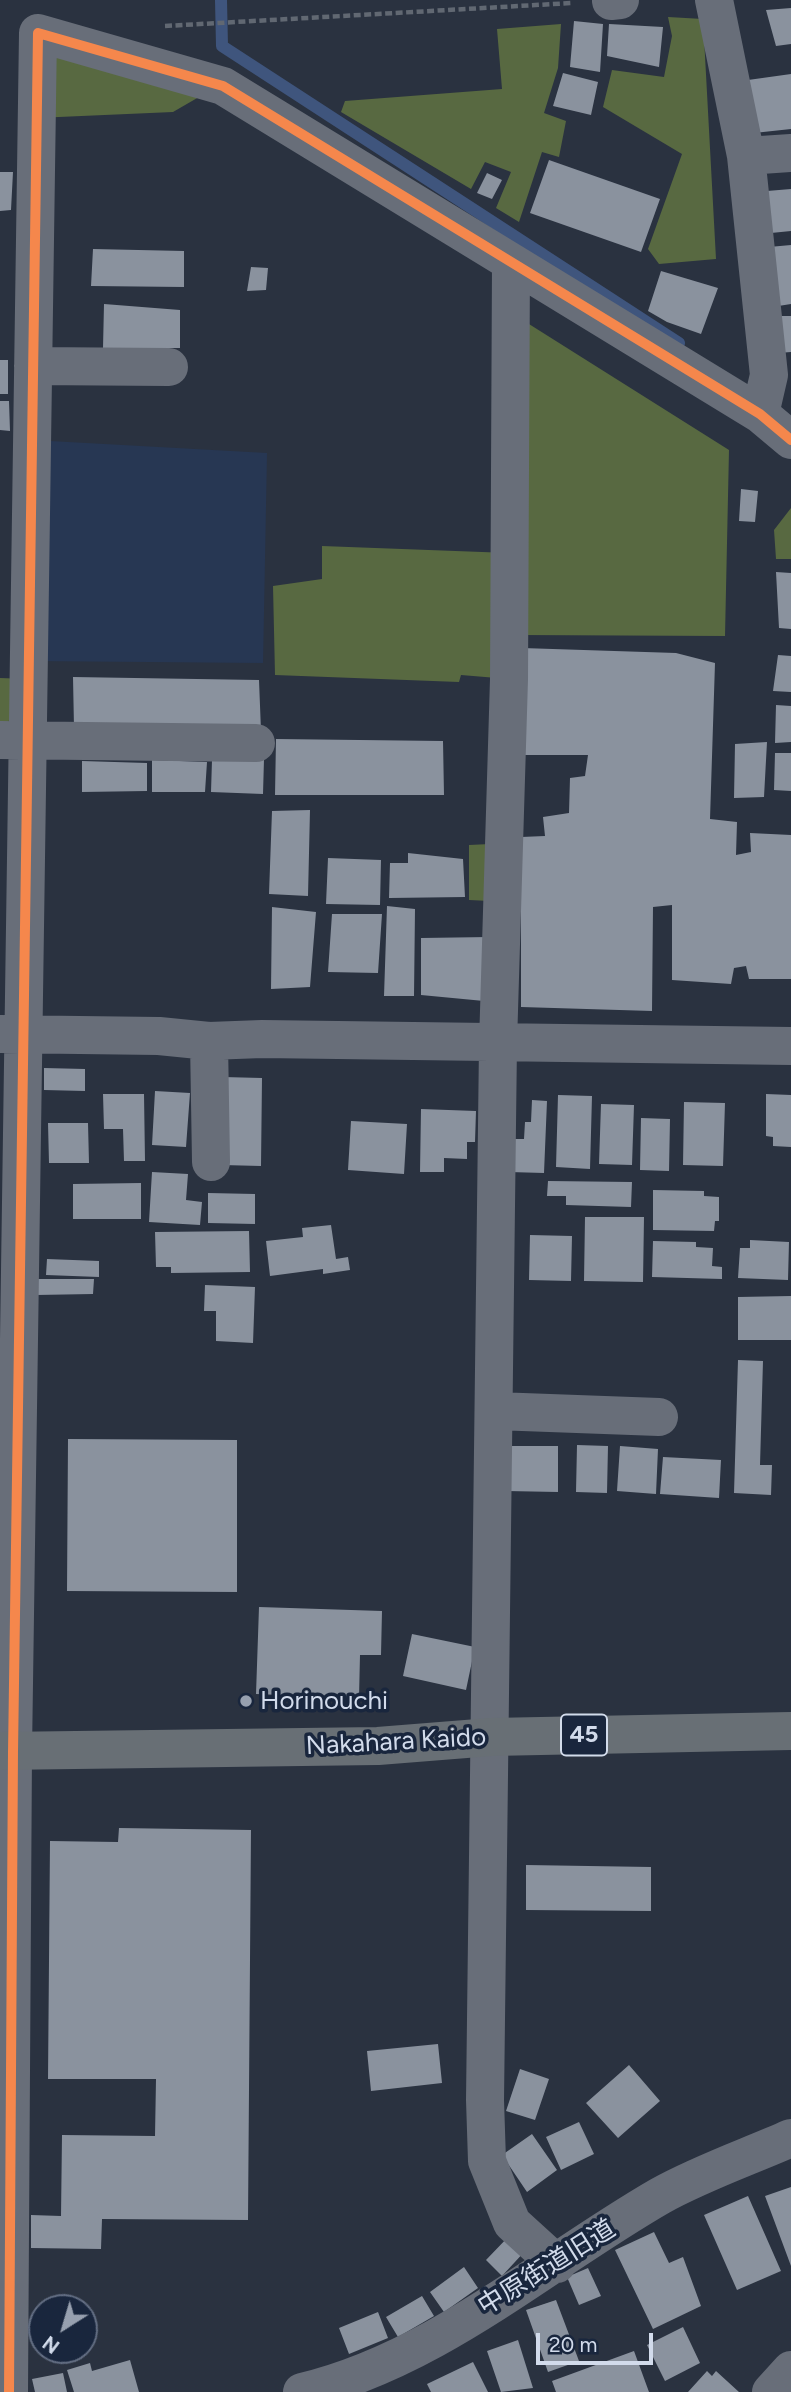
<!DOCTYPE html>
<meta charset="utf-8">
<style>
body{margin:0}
#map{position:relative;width:791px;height:2392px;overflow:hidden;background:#2a3240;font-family:Figtree,sans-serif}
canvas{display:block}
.north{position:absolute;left:28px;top:2294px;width:70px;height:70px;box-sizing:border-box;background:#19263d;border:2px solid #636e83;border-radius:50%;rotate:217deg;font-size:19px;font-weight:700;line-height:28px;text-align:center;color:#d2dbeb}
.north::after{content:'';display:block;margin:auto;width:24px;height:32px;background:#97a0af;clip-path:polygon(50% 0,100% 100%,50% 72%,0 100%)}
.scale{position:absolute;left:536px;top:2333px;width:117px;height:32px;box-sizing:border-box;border:4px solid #d2dbeb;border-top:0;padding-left:9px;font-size:21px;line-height:24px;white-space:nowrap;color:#d2dbeb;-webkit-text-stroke:5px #19263d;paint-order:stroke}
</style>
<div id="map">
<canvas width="791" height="2392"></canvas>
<div class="north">N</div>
<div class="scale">20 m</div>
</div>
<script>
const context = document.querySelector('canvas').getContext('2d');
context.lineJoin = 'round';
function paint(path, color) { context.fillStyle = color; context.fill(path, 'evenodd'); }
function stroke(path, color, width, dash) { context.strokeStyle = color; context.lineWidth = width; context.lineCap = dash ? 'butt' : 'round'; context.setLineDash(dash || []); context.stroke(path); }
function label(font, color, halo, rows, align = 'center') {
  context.font = font + ' Figtree,"Noto Sans JP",sans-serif'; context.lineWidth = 7; context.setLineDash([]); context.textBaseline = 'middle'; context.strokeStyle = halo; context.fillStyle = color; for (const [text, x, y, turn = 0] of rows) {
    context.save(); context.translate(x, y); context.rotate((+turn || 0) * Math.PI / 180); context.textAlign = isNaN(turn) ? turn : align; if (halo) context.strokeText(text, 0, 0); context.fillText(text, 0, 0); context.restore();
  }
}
const built = new Path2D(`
 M32,440L267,453L263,663L29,661Z`);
const forest = new Path2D(`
 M668,17L703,19L716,259L659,264L648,249L682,154L603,107L612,70L664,77L672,36Z
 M561,24L558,68L544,113L566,121L559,157L542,152L519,222L496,208L511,172L485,162L471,189L341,112L345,101L502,89L497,29Z
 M38,33L218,86L173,112L36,118Z
 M521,319L729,450L725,636L518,635Z
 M791,508V559H776L774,530Z
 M322,546L509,553V679L461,675L459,682L275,675L273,586L322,579Z
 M0,678L28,679L0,740Z
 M490,844V901L469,900V845Z`);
const stream = new Path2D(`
 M221,0L222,46L679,343`);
const building = new Path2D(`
 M791,8V44L776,46L766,10Z
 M574,21L603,24L600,72L570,67Z
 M609,24L663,27L659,67L607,56Z
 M563,73L598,82L591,115L553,106Z
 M791,74V129L754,133L748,80Z
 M549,160L660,199L641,252L530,213Z
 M0,172H13L11,210L0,211Z
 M487,173L502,180L492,199L477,193Z
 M791,189V231L771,233L767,191Z
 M791,245V304L772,307L769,247Z
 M93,249L184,251V287L91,286Z
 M251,267L268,268L266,290L247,291Z
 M661,271L718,288L701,334L667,322L648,311Z
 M104,304L180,310V348H103Z
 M779,316H791V352L778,353Z
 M0,360H8V394H0Z
 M0,401H9L10,431L0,430Z
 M741,489L758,491L755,522L739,521Z
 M776,572L791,573V629L779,628Z
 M522,648L676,653L715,663L710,819L737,822L736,855L751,852L750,833L791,835V979H749L746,966L734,968L731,984L672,980V905L653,907L652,1011L521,1007V837L545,836L543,817L569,813L570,778L585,776L588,755H520Z
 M778,655L791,656V692L773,691Z
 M73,677L259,680L261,731L74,728Z
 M776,705L791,706V742L775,743Z
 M276,739L443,741L444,795H275Z
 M767,742L764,797L734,798L735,744Z
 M775,753H791V791L774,790Z
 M264,759L263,794L211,792L212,760Z
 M152,760L207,762L205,792H152Z
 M82,761L147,763V791L82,792Z
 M310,810L308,896L269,894L272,811Z
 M408,853L463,859L465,897L389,898L390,863H408Z
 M328,858L381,860L380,905L326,904Z
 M387,906L415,909L414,996H384Z
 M272,907L316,912L310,987L271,989Z
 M332,914H382L378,973L328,972Z
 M489,937L484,1001L421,995V938Z
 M44,1068L85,1069V1091L44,1090Z
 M223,1077L262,1078L261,1166L222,1165Z
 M155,1091L190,1093L186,1147L152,1145Z
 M103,1094H144L145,1161H124L123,1129H104Z
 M766,1094L791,1095V1147L773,1146V1137L766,1136Z
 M558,1095L592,1096L590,1169L556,1167Z
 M532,1100L547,1101L544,1173L509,1172L511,1139H524L525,1122H531Z
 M684,1102L725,1103L723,1166L683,1165Z
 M601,1104L634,1105L632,1165L599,1164Z
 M421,1109L476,1111L475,1142H467V1159L444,1158V1172H420Z
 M641,1118L670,1119L669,1171L640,1170Z
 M351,1121L407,1124L404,1174L348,1170Z
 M48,1123H88L89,1163H49Z
 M152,1172L188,1174L186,1200L202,1202L200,1225L149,1222Z
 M548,1181L632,1182L631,1207L566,1205V1196H547Z
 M141,1183V1219H73V1184Z
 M653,1190L704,1191V1196L719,1197V1221H715L714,1231L653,1230Z
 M208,1193L255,1194V1224L208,1223Z
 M585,1217H644L643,1282L584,1281Z
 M331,1225L336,1259L348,1257L350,1270L323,1274V1269L270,1276L266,1241L303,1237L302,1228Z
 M249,1231L250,1272L171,1273V1267H156L155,1232Z
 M530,1235L572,1236L571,1281L529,1280Z
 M750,1240L789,1242L788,1280L738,1278L740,1248H750Z
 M653,1241L696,1242V1247L713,1248L712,1266L722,1267V1279L652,1277Z
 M47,1259L99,1261V1277L46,1275Z
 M36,1279H94L93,1294L36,1295Z
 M205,1285L255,1287L253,1343L216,1341V1311H204Z
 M791,1296V1340H738V1297Z
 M738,1360L763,1361L760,1465H772L771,1495L734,1493Z
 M68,1439L237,1440V1592L67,1591Z
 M577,1445L608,1446L607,1493L576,1492Z
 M506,1446H558V1492L506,1491Z
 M620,1446L658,1449L656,1494L617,1491Z
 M663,1457L721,1460L719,1498L660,1494Z
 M259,1607L382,1611L381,1655H360L359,1698L256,1694Z
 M412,1634L475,1647L466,1690L403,1676Z
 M119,1828L251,1830L248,2220L102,2219L101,2249L31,2248V2215L61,2216L62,2135L155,2136L156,2079H48L50,1841L118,1842Z
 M526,1865L651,1867V1911L526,1910Z
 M438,2044L442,2083L371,2091L367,2051Z
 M629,2065L660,2101L618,2138L586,2103Z
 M520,2069L549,2079L535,2120L506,2111Z
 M579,2122L594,2154L561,2170L546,2137Z
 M532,2134L557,2170L527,2192L502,2155Z
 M791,2187V2266L765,2196Z
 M748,2196L781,2271L737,2290L704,2215Z
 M654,2232L669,2263L683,2257L701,2306L653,2329L615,2250Z
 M510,2235L526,2250L502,2276L486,2260Z
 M464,2267L478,2288L444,2312L430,2292Z
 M588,2268L601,2296L579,2305L567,2277Z
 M422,2296L434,2316L398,2337L386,2317Z
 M556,2300L579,2361L548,2372L526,2310Z
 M378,2312L388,2338L349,2354L339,2328Z
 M683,2327L700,2363L665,2381L647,2345Z
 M518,2340L533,2388L501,2392L487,2351Z
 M634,2351L649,2392H556L552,2381Z
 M130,2360L139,2392H74L67,2370L90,2363L92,2371Z
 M473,2362L488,2392H431L427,2384Z
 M707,2371L712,2376L716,2371L739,2392H688Z
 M63,2373L67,2392H35L32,2379Z`);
const path = new Path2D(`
 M165,26L572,3`);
const minor = new Path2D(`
 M714,0L746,156L769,375L760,414
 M611,1L620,0
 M746,156L791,153
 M511,262L509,679L498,1044L485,2100L487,2161L512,2223L557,2264
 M33,366L169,367
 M0,740L256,743
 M0,1034L159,1036L209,1041L262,1039L791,1046
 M209,1041L211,1162
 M495,1411L659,1417
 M9,2392L13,1751L38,33L223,86L760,414L791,440
 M302,2392C436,2360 542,2264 660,2196C701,2173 748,2157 791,2138
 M771,2392L791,2370`);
const major = new Path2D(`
 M0,1751L378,1746L491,1737L791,1731`);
const cycleway = new Path2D(`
 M9,2392L13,1751L38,33L223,86L760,414L791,440`);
const markers = [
 [246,1701,7,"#97a0af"]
];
const shields = [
 [584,1735,46]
];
const shieldNames = [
 ["45",584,1735]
];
const poiNames = [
 ["Horinouchi",260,1701]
];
const streetNames = [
 ["Nakahara Kaido",396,1742,-3],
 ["中原街道旧道",547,2268,-32]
];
paint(built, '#273753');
paint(forest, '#586941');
stroke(stream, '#3f557d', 12);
paint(building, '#8a929e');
stroke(path, '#616872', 4.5, [7, 3.5]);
stroke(minor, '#686e79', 38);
stroke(major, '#686f75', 38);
stroke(cycleway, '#f5874c', 10);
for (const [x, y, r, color] of markers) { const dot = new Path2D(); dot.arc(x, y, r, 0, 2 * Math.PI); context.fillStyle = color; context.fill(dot); stroke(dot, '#19263d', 2.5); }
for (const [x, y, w] of shields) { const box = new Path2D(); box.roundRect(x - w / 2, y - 20.5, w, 41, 5); context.fillStyle = '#19263d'; context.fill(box); stroke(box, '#d2dbeb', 2); }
label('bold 24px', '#d2dbeb', null, shieldNames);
label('26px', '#d2dbeb', '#19263d', poiNames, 'left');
label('26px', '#d2dbeb', '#19263d', streetNames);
</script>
